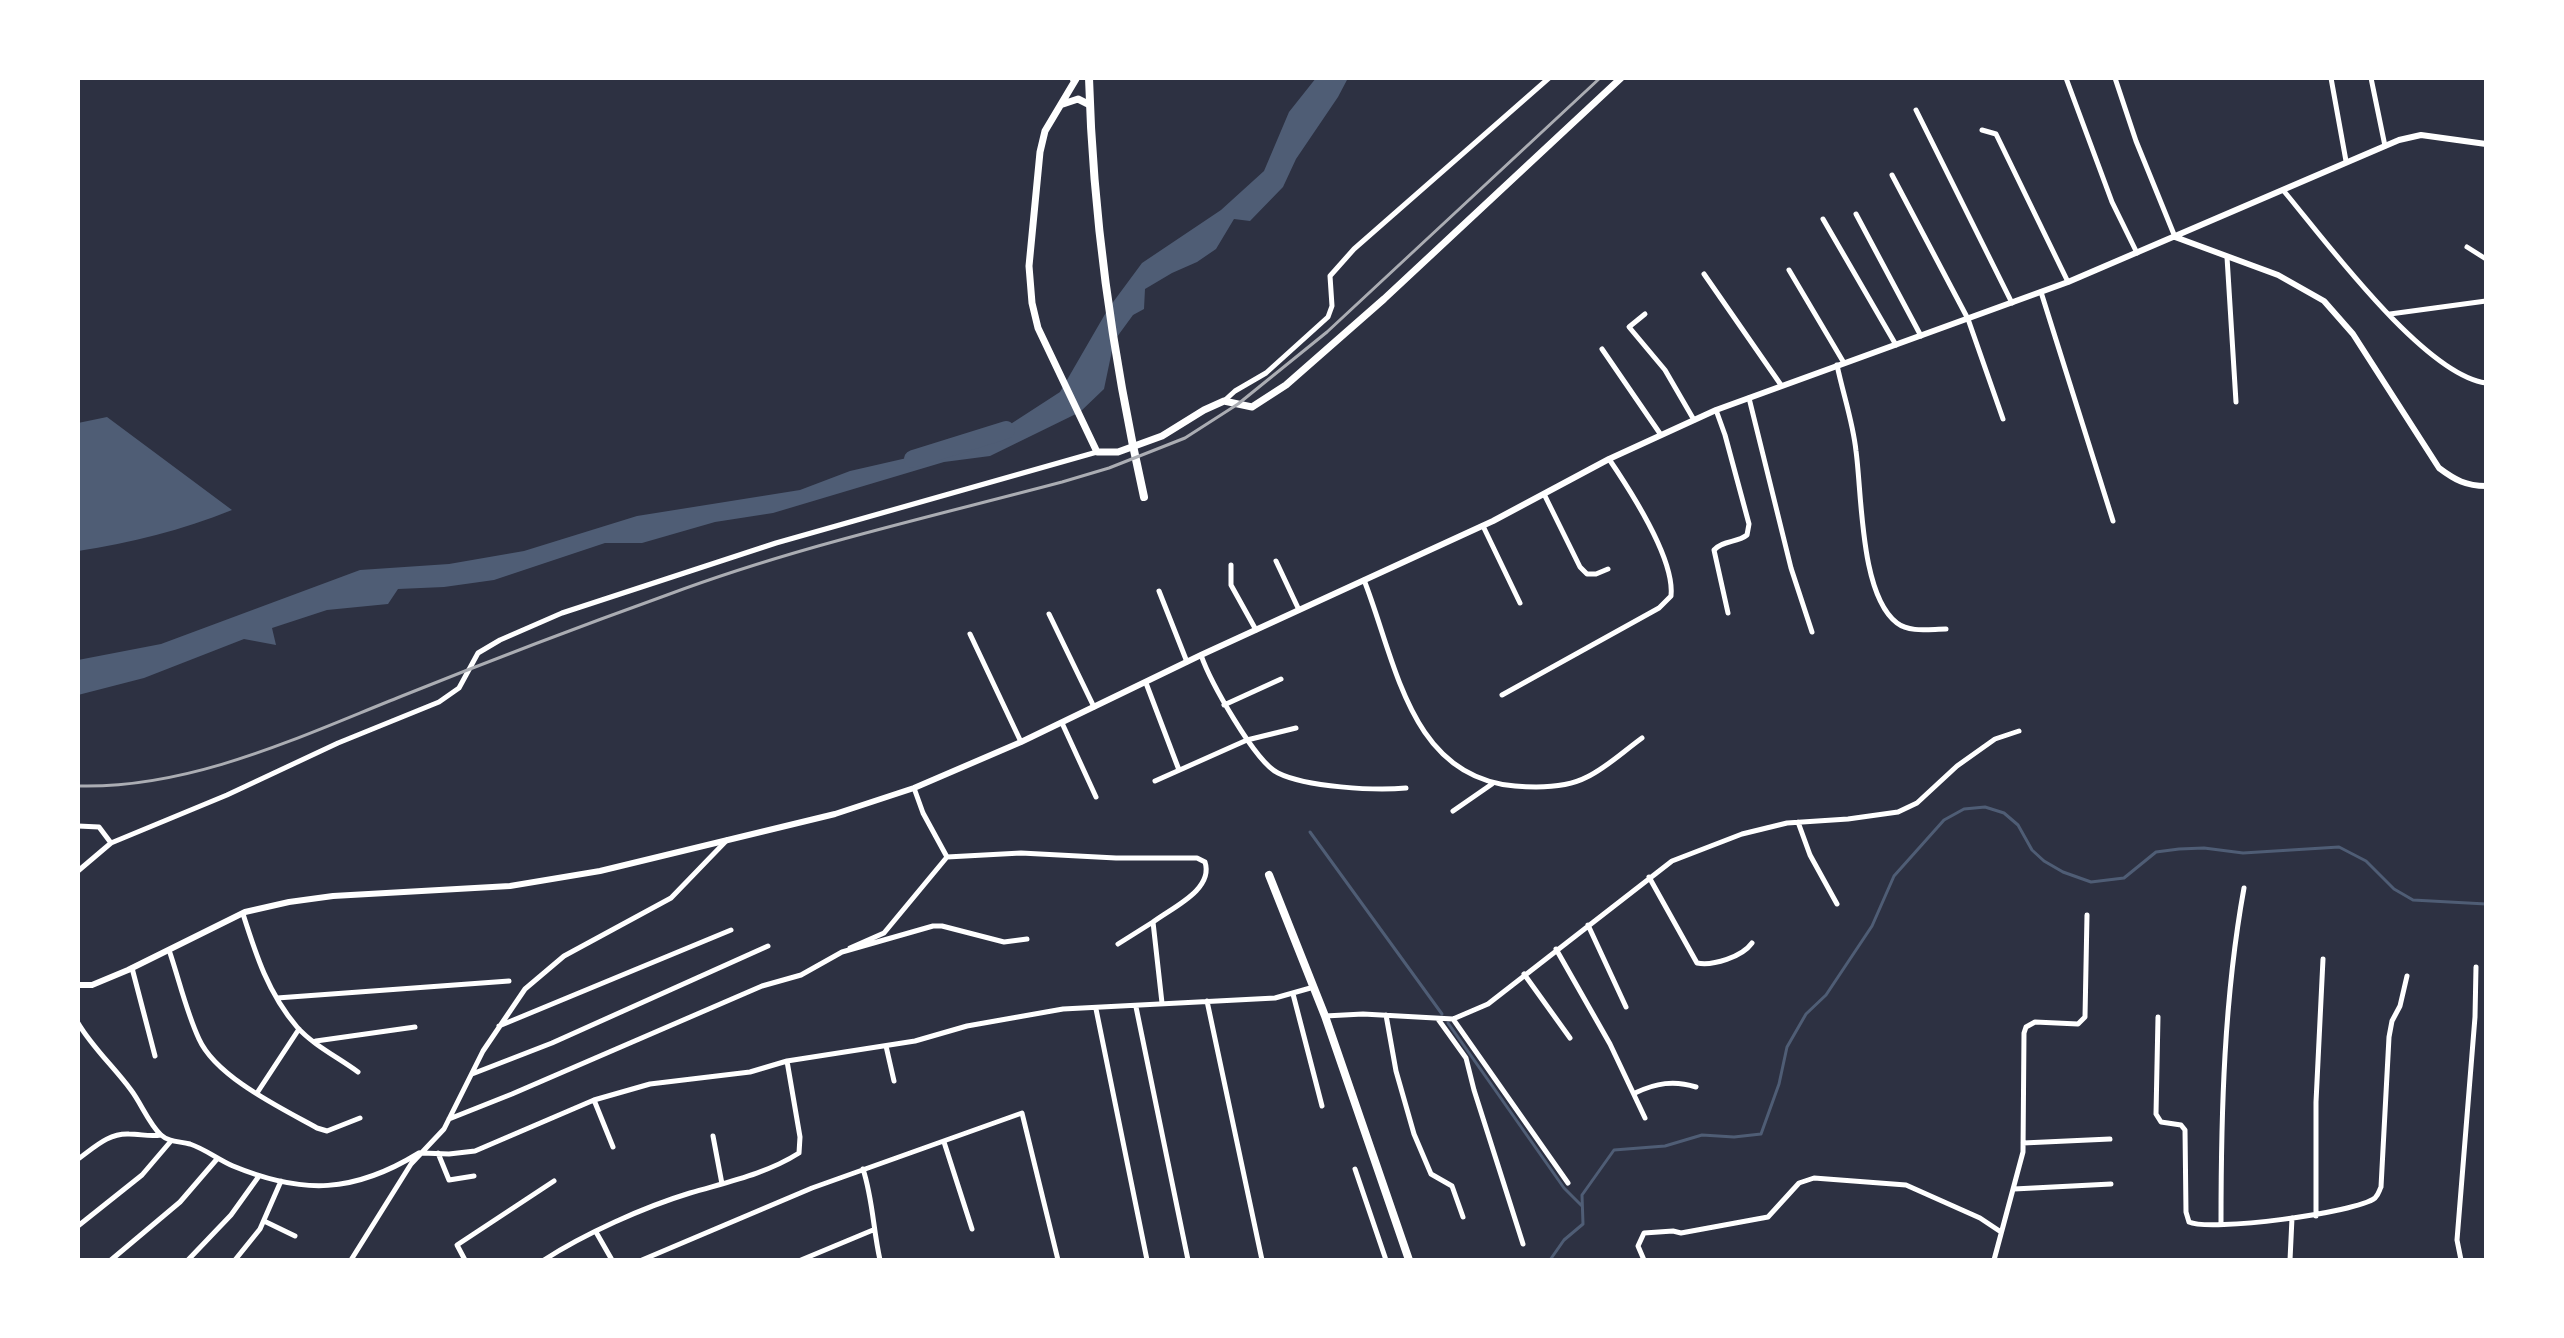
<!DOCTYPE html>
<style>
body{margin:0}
#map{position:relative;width:2564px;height:1338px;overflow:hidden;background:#2d3142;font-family:Manrope,sans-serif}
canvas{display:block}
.frame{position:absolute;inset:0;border:80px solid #fff;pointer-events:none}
</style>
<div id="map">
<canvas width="2564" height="1338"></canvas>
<div class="frame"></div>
</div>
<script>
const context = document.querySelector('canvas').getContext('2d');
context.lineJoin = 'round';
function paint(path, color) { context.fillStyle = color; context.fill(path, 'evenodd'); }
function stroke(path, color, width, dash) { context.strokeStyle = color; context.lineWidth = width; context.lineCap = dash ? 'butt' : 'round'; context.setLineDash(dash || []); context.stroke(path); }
const water = new Path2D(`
 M1316,78H1348L1338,97L1296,159L1283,187L1250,221L1234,219L1216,249L1197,262L1172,273L1145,289L1144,309L1133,315L1114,341L1104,389L1080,412L990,456L944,462L773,513L715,522L642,543H605L494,580L444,587L398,589L388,604L327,610L272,628L276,645L244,639L144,678L78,695V660L161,644L360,570L449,564L524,551L637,516L800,490L850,471L968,444L1006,427L1060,392L1108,309L1142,263L1221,210L1264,171L1289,112Z
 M107,417L232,510C182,530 131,543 78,551V423Z`);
const stream = new Path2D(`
 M1310,832L1442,1014
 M1448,1023L1564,1188L1582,1206
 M1550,1260L1564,1240L1583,1224L1582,1195L1614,1150L1665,1146L1702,1135L1734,1137L1761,1134L1779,1084L1787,1047L1806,1014L1826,995L1872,926L1894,876L1944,820L1964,809L1985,807L2004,813L2018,825L2032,850L2044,861L2063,872L2091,882L2124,878L2156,852L2179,849L2204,848L2243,853L2339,847L2366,861L2394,889L2413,900L2486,904`);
const river = new Path2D(`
 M913,459L1006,430`);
const minor = new Path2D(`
 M2066,78L2112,202L2137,253
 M2115,78L2136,141L2175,237
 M2331,78L2346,161
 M2371,78L2385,146
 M1916,110L2012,303
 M1982,130L1996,134L2068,282
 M1892,175L1968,319L2003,419
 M2283,190C2324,239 2424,375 2486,383
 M1856,214L1921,336
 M1823,219L1896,345
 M2467,247L2486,259
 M2227,257L2236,402
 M1789,270L1844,363
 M1704,274L1781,385
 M2041,292L2113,521
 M1645,314L1629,327L1665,370L1694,420
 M2390,314L2486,301
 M1602,349L1661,435
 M1837,365C1843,394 1853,422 1856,451C1862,494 1860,595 1897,623C1910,633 1930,629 1946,629
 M1749,398L1791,568L1812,632
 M1224,401L1235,391L1266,373L1328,317L1332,306L1330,276L1354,249L1549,78
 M1716,410L1725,435L1749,524L1747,535C1737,543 1723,540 1714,550L1728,613
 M1544,494L1580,567L1587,574H1596L1608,569
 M1483,526L1520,603
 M1276,561L1299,610
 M1231,565V585L1256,630
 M1364,580C1396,661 1409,777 1515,786C1538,788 1566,788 1587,777C1606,768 1624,751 1642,738
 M1159,591L1187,662
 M1049,614L1094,707
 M970,634L1021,742
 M1201,655C1210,681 1255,762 1278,773C1306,787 1375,791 1406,788
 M1146,683L1179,770
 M1502,695L1659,608L1671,596C1675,559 1630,490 1609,459
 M1224,705L1281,679
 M1062,723L1096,797
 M1155,781L1247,740L1296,728
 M914,788L923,813L947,857L1021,853L1116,858H1197L1205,862C1214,890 1171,908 1153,922L1162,1003
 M1453,811L1492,784
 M1798,822L1810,855L1837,904
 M78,826L99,827L111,843
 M78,871L111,843L227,795L338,743L439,702L459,688L478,653L500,640L562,613L776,543L1097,452
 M1649,877L1697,963C1713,966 1742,957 1752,943
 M243,914C256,955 268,993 297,1027C313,1045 339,1058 358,1072
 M1588,925L1626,1007
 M1118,944L1153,922
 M850,948L884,933L947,857
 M1556,949L1610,1044L1645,1118
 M169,950C179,979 186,1011 199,1039C216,1077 281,1108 317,1128L327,1131L360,1118
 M132,968L155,1056
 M1524,974L1570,1038
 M1293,994L1322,1106
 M277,998L509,981
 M1207,1001L1262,1260
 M1136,1007L1188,1260
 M1096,1009L1147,1260
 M1386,1015L1396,1071L1414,1134L1431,1174L1452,1186L1463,1217
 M1325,1016L1363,1014L1453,1019L1488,1004L1672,861L1742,834L1787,823L1848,819L1898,812L1917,803L1957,766L1995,739L2019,731
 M2158,1017L2156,1114L2161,1122L2181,1125L2185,1130L2186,1212L2189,1222C2209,1232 2356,1213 2375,1198C2379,1194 2379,1191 2381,1187L2389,1037L2392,1021L2400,1006L2407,976
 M1438,1019L1466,1058L1474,1090L1523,1244
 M1453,1019L1568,1183
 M78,1023C92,1047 114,1067 131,1090C141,1103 149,1124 161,1135C170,1143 180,1141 190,1144C205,1149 219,1160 233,1166C303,1195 354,1193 419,1153
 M499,1026L731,930
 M316,1041L415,1027
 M886,1046L894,1081
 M472,1074L552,1043L768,946
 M257,1093L299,1029
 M1635,1093C1656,1083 1674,1080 1696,1087
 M594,1100L613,1147
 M449,1119L512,1094L762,986L801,975L842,952L933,926H942L1004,942L1027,939
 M713,1136L722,1184
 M944,1142L972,1229
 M2023,1143L2110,1139
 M422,1153L449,1154L475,1151L594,1100L650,1084L750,1072L787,1061L915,1041L967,1026L1063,1009L1275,998L1314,987
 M438,1153L449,1180L474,1176
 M78,1159C94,1148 108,1133 129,1134C141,1134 149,1137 161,1135
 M863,1169C873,1200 873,1229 880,1260
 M1355,1169L1386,1260
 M2014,1189L2111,1184
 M2316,1216V1102L2323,959
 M264,1221L295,1236
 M2221,1224C2221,1112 2224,998 2244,888
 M78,1226L142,1175L171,1141
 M596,1232L612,1260
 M111,1260L180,1202L217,1159
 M188,1260L231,1215L259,1176
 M235,1260L260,1229L281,1181
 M351,1260L411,1164L444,1129L483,1051L525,989L564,956L671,898L727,840
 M465,1260L457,1245L554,1181
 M544,1260C584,1234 644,1207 690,1193C727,1182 766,1174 799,1153L800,1137L787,1061
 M642,1260L812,1188L1022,1113L1058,1260
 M801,1260L873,1230
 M1644,1260L1638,1246L1644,1233L1673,1231L1681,1233L1768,1217L1799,1183L1814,1178L1906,1185L1980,1218L2001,1232
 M1994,1260L2023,1152L2024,1033L2026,1027L2035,1022L2078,1024L2085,1017L2087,915
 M2290,1260L2292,1218
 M2461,1260L2457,1240L2475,1017L2476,967`);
const tertiary = new Path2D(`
 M2175,237L2278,275L2324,301L2353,334L2439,468C2455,480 2466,486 2486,486
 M78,985H92L128,970L245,912L289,902L333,896L510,886L600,871L835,814L914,788L1021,742L1201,655L1493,521L1609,459L1716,410L2068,282L2399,140L2421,135L2486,144`);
const secondary = new Path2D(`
 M1076,79L1045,131L1040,152L1029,266L1032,303L1038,328L1097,452H1118L1162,436L1204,410L1224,401L1252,407L1286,385L1384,299L1621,78
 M1063,104L1078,99L1090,105`);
const primary = new Path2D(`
 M1089,78C1093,220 1113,359 1144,497
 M1074,79L1075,78
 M1269,875L1325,1016L1409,1260`);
const rail = new Path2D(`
 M78,786C191,789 299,737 402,696C489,661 578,627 667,595C795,547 930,517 1062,482L1109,468L1185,438L1238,404L1327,332L1600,78`);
paint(water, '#4f5d75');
stroke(stream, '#4f5d75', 3);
stroke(river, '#4f5d75', 18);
stroke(minor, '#fff', 5);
stroke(tertiary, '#fff', 6);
stroke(secondary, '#fff', 7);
stroke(primary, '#fff', 8);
stroke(rail, '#abadb3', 3);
</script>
